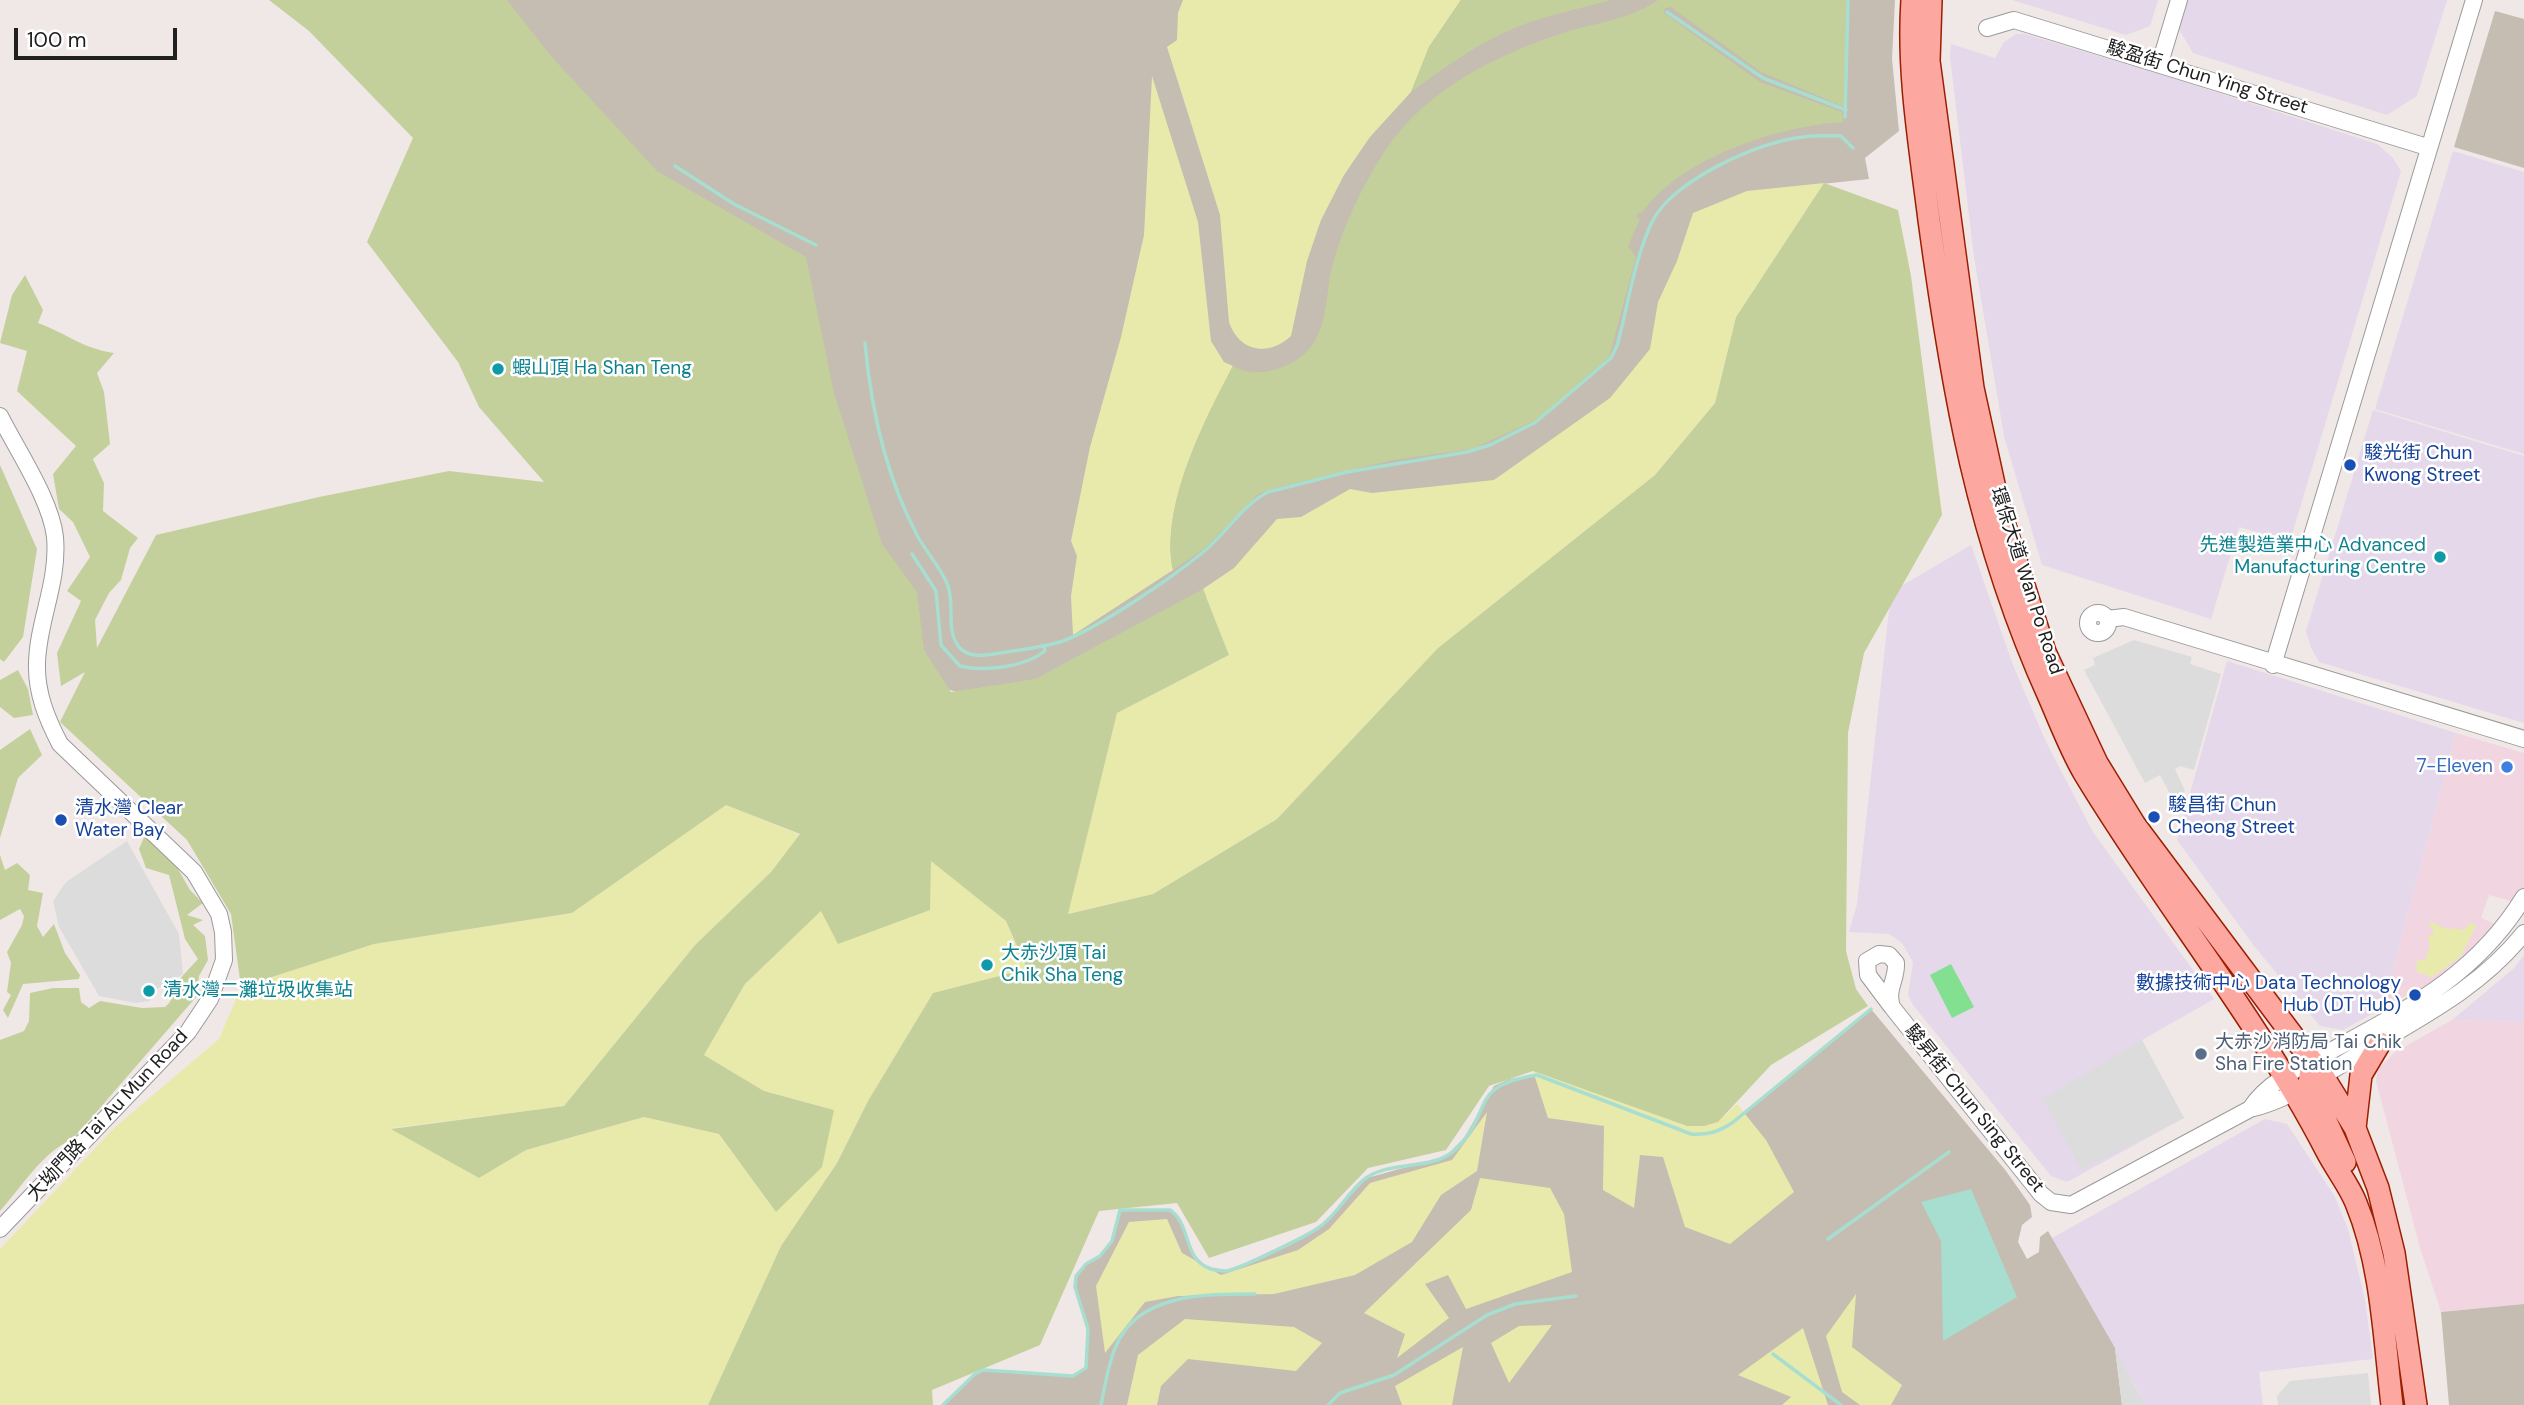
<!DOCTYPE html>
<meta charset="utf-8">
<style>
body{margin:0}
#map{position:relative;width:2524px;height:1405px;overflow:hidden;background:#f0e8e6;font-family:"DM Sans",sans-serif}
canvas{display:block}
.scale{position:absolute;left:14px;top:28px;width:163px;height:32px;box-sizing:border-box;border:4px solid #202020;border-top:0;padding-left:9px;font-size:21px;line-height:24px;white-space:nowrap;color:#202020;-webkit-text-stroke:5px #fff;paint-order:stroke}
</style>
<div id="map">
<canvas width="2524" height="1405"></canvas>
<div class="scale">100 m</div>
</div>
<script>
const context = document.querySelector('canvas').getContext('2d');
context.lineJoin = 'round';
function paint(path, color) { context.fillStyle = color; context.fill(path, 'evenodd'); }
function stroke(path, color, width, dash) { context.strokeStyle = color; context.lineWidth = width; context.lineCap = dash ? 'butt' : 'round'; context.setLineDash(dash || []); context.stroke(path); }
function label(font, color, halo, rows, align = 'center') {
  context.font = font + ' "DM Sans","Noto Sans TC",sans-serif'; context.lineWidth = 5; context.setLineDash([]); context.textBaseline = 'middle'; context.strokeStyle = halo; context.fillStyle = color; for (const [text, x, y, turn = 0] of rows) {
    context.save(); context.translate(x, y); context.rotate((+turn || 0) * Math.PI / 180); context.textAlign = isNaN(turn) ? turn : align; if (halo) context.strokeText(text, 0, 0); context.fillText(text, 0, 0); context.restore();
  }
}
const commercial = new Path2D(`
 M2456,733L2524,753V888L2514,902L2489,895L2481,918L2498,925L2444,976L2383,1008Z
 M2452,1020L2524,1022V1304L2441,1312L2420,1248L2376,1081L2378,1069L2395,1052Z`);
const industrial = new Path2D(`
 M2012,0H2158L2150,26L2126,35Z
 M2188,0H2447L2417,96L2387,115L2193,53L2179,29Z
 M2016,34H2025L2163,75L2377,144L2392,157L2401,171L2290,541L2239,527L2211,619L2042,565L2004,436L1974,257L1950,57L1951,44L1995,58L2004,42Z
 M2453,151L2524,172V454L2375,409Z
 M2373,410L2524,456V723L2319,662L2311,648L2306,631Z
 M1971,545L2013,665L2046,742L2093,832L2214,999L2142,1040L2184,1118L2067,1182L2051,1176L1913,1005L1908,995L1913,962L1902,943L1889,934L1849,932L1857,904L1891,592Z
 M2227,661L2456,733L2383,1008L2343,1030L2320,1026L2254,946L2177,840Z
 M2524,955V1022L2452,1020L2513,969Z
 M2265,1119L2287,1124L2334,1195L2348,1229L2365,1300L2373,1359L2259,1372L2263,1405H2146L2052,1238Z`);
const construction = new Path2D(`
 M490,0H1895L1892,59L1899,131L1865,158L1869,179L1745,192L1704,211L1651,351L1631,384L1514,472L1222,588L1039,683L960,693L934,685L657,183Z
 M2495,11L2524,19V168L2454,147Z
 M1871,1009L2006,1171L2030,1205L2032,1217L2022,1225L2018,1242L2027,1259L2039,1252L2040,1237L2048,1231L2115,1348L2122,1405H943L975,1374L983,1370L1073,1376L1086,1369L1088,1329L1075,1287L1076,1276L1086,1264L1100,1256L1112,1241L1120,1210H1170L1180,1221L1192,1254L1199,1263L1208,1268L1229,1271L1319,1228L1367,1178L1446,1156L1464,1138L1494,1086L1509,1079L1537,1075L1691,1134L1732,1123Z
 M2524,1304V1405H2449L2441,1312Z`);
const grass = new Path2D(`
 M1183,0H1461L1429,47L1411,92L1370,137L1344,175L1321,220L1307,261L1291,336C1269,357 1239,352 1229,322L1220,215L1167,47L1177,40L1178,13Z
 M1152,76L1198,222L1211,341L1224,362L1233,366C1204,421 1160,507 1173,570L1073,635L1071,596L1077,556L1071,541L1090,447L1121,337L1144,235Z
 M1824,183L1736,317L1715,403L1655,475L1438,648L1277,819L1153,894L1067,914L1117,712L1229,655L1203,589L1234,568L1277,519L1301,517L1350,489L1372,493L1494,480L1610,398L1650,349L1658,302L1677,261L1693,213L1747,191Z
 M726,804L800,835L771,872L695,945L564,1106L393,1128L479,1178L526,1150L644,1117L719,1134L776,1212L834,1110L764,1091L704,1055L745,984L821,911L931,860L1006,921L1027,970L933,993L868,1101L837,1163L781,1246L708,1405H0V1249L114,1128L219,1039L241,987L374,944L572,913Z
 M2431,922L2449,930L2452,928L2464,930L2471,922L2476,926L2461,956L2431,978L2423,973L2418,974L2416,962L2426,959L2430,945L2427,935L2432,936L2434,931L2429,925Z
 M1533,1071L1687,1126L1718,1122L1737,1104L1766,1140L1794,1192L1730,1244L1685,1227L1663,1157L1640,1155L1634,1208L1603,1190L1604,1126L1548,1118Z
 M1487,1112L1477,1171L1441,1195L1412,1242L1355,1275L1274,1294L1178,1296L1145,1302L1105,1353L1096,1286L1129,1222L1167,1219L1182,1253L1221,1275L1298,1250L1329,1229L1370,1183L1452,1160Z
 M1480,1178L1550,1188L1564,1214L1572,1272L1466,1309L1448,1275L1425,1284L1449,1318L1397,1358L1405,1334L1364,1313L1471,1210Z
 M1856,1294L1852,1347L1902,1385L1891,1405H1860L1842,1392L1826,1336Z
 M1185,1319L1294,1327L1322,1343L1296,1371L1188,1359L1161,1386L1157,1405H1127L1138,1355Z
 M1552,1325L1509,1383L1491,1343L1519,1326Z
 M1803,1328L1828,1405H1782L1791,1397L1738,1375Z
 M1463,1347L1452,1405H1402L1395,1386Z`);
const forest = new Path2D(`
 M269,0H507L550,55L657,171L806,257L834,393L882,544L917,592L924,650L951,692L1035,679L1203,589L1229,655L1117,713L1068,914L1153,894L1277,819L1438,648L1655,475L1715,403L1736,317L1824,183L1898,210L1911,276L1942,515L1864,653L1848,733L1846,951L1856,989L1868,1006L1771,1065L1718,1122L1704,1126H1687L1533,1071L1489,1086L1446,1150L1368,1168L1316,1222L1209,1258L1177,1203L1099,1211L1040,1345L932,1390L933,1405H708L781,1246L837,1163L868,1101L933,993L1027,969L1006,921L931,861L930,910L838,944L821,911L745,984L704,1055L764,1091L834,1110L822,1167L776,1212L719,1134L644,1117L526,1150L479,1178L391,1129L564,1106L695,945L771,872L800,834L726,805L572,913L374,944L241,987L231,914L187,840L60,722L85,672L61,686L57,653L81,601L67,591L90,557L73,522L59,509L53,474L76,446L17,391L27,351L0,343L12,295L25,275L43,310L38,323C68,334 81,348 114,353L97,373L104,392L110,444L93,459L104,483L103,511L138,538L130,548L121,580L109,593L95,620L97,648L156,535L319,497L449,471L544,482L479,407L458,362L367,242L413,138L309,31Z
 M1461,0H1611C1580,9 1547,15 1517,27C1478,43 1445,67 1411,92L1429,47Z
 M1658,0H1846L1845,107L1761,72L1671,7L1664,9V13L1760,82L1842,112L1843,122C1778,126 1680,158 1642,213L1639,212L1636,217L1640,219L1628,246L1636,257L1609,357L1538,419L1472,449L1393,460L1278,487L1258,494L1205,548L1173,570C1160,506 1204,421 1233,366C1258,381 1297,367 1313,344C1328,322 1326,291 1332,267C1343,226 1362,186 1385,151C1426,88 1500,53 1569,31C1601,22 1630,19 1658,0Z
 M0,465L37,549L23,637L4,662L0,659Z
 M18,670L28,689L33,715L14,718L0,707V680Z
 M30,729L42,755L18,778L0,838V750Z
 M145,835L171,857L190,890L203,903L187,915L203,920L193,925L205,936L208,960L199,976L197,996L73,1139C43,1151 21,1188 0,1211V1040L24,1031L29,1021L30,993L53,988H79L81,1002L89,1008L100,1001L142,1008L165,1007L170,1002L176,983L198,959L185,939L169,875L146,868L139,849Z
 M0,855L5,870L17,863L30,875L28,890L43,893L37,926L43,937L54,924L65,953L80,975L79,979L23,984L8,1018L3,1010L11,995L7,992L11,963L7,952L22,925L24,916L20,909L0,920Z`);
const pitch = new Path2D(`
 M1951,964L1974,1007L1952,1018L1930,975Z`);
const parking = new Path2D(`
 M2134,640L2192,657L2190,664L2221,674L2194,770L2180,766L2175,769L2185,791L2172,798L2160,775L2145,783L2084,670L2095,665L2093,658Z
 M127,841L179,934L183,974L153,991L150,1001L135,1003L99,996L59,927L53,901L66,882Z
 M2142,1040L2184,1118L2081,1170L2043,1099Z
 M2115,1348L2136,1388L2146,1405H2122Z
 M2368,1373L2371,1405H2278L2277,1396L2290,1381Z`);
const water = new Path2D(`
 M1971,1189L2017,1297L1943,1341L1941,1241L1921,1202Z`);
const stream = new Path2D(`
 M1667,12L1763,78L1846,110
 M1845,117L1848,0
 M675,166L734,204L816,245
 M865,343C871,410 886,477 918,537C927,553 942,569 948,586C955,606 945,632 960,648C971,660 991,654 1006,652C1025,649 1045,647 1063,641C1100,627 1170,579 1202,553C1225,535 1242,505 1268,492L1347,472L1467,452L1490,445L1536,422L1611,358L1617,346C1628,306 1634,260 1652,222C1671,181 1760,141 1803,137C1815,135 1828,136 1841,136L1853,148
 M912,554L936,591L941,645L960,666C985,672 1025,667 1045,651L1044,646
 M1828,1239L1949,1152
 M1773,1354L1841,1405
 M943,1405L975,1374L983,1370L1073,1376L1086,1368L1088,1329L1075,1287L1076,1276L1086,1264L1100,1256L1112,1241L1120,1210H1170C1192,1225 1182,1259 1211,1269C1216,1270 1221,1271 1226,1271C1240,1269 1305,1237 1318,1228C1337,1216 1347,1192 1366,1178C1391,1160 1434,1171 1456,1149C1495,1110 1467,1086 1537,1075L1691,1134C1708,1135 1718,1132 1732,1123L1871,1009
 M1101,1405C1105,1386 1108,1364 1116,1346C1138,1293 1206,1294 1255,1294
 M1328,1405L1340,1393L1394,1375L1487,1315L1515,1304L1576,1296`);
const minor = new Path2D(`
 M1987,28L2014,20L2427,147
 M2160,63L2179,0
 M0,416C17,450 51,500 55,537C59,583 38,620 37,663C36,693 47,719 60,744L194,872L219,914L223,932L224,960L210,999L188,1032L0,1229
 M2088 623a10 10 0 1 1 20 0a10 10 0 1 1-20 0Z
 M2107,619L2124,617L2524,739
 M2273,665L2474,0
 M1892,1007C1886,989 1897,980 1896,963L1889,955L1879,954L1867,961L1868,975L1892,1007L2041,1194L2051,1202L2071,1205L2250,1109C2286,1101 2319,1078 2351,1059C2413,1021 2478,991 2524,933
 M2250,1109C2269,1079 2309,1063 2340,1046C2415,1005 2478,972 2524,897`);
const major = new Path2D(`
 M1912,0C1907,73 1920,147 1929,220C1952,390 1977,538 2049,697C2060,722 2070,749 2084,773C2161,901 2257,1017 2326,1150C2335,1168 2349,1185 2356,1203C2382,1266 2384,1339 2392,1405
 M1931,0L1929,61L1973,388L1999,507L2045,652L2097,763L2135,825L2323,1076L2355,1128L2378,1188L2394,1253L2416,1405
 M2312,1061L2309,1084L2345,1162
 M2355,1128L2361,1075L2380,1043`);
const markers = [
 [498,369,7,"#0f9aa8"],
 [2350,465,7,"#1a4fb4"],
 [2440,557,7,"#0f9aa8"],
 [2507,767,7,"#3f7fe0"],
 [2154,817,7,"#1a4fb4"],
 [61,820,7,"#1a4fb4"],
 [987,965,7,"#0f9aa8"],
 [149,991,7,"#0f9aa8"],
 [2415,995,7,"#1a4fb4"],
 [2201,1054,7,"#5c6f8a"]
];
const streetNames = [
 ["駿盈街 Chun Ying Street",2207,78,17],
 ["環保大道 Wan Po Road",2026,581,72],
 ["駿昇街 Chun Sing Street",1974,1109,51],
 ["大坳門路 Tai Au Mun Road",108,1116,-47]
];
const cultureNames = [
 ["蝦山頂 Ha Shan Teng",512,369],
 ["先進製造業中心 Advanced",2426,546,"right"],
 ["Manufacturing Centre",2426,568,"right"],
 ["大赤沙頂 Tai",1001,954],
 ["Chik Sha Teng",1001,976],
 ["清水灣二灘垃圾收集站",163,991]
];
const transitNames = [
 ["駿光街 Chun",2364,454],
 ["Kwong Street",2364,476],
 ["駿昌街 Chun",2168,806],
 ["Cheong Street",2168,828],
 ["清水灣 Clear",75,809],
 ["Water Bay",75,831],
 ["數據技術中心 Data Technology",2401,984,"right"],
 ["Hub (DT Hub)",2401,1006,"right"]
];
const shopNames = [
 ["7-Eleven",2493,767]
];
const serviceNames = [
 ["大赤沙消防局 Tai Chik",2215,1043],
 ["Sha Fire Station",2215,1065]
];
paint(commercial, '#f1d6e2');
paint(industrial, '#e5d8ea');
paint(construction, '#c5bcb2');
paint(grass, '#e8eaac');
paint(forest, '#c4d09b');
paint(pitch, '#84e091');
paint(parking, '#dcdcdc');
paint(water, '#a7ded0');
stroke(stream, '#a7ded0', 3.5);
stroke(minor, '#9a9a9a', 18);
stroke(major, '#9c1e00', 24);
stroke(minor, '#fff', 16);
stroke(major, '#fca8a0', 21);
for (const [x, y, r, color] of markers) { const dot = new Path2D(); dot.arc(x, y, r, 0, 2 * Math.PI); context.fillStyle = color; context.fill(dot); stroke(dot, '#fff', 2.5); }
label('19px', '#202020', '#fff', streetNames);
label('19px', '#0d838f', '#fff', cultureNames, 'left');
label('19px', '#164399', '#fff', transitNames, 'left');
label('19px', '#366cbe', '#fff', shopNames, 'right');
label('19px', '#4e5e75', '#fff', serviceNames, 'left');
</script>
